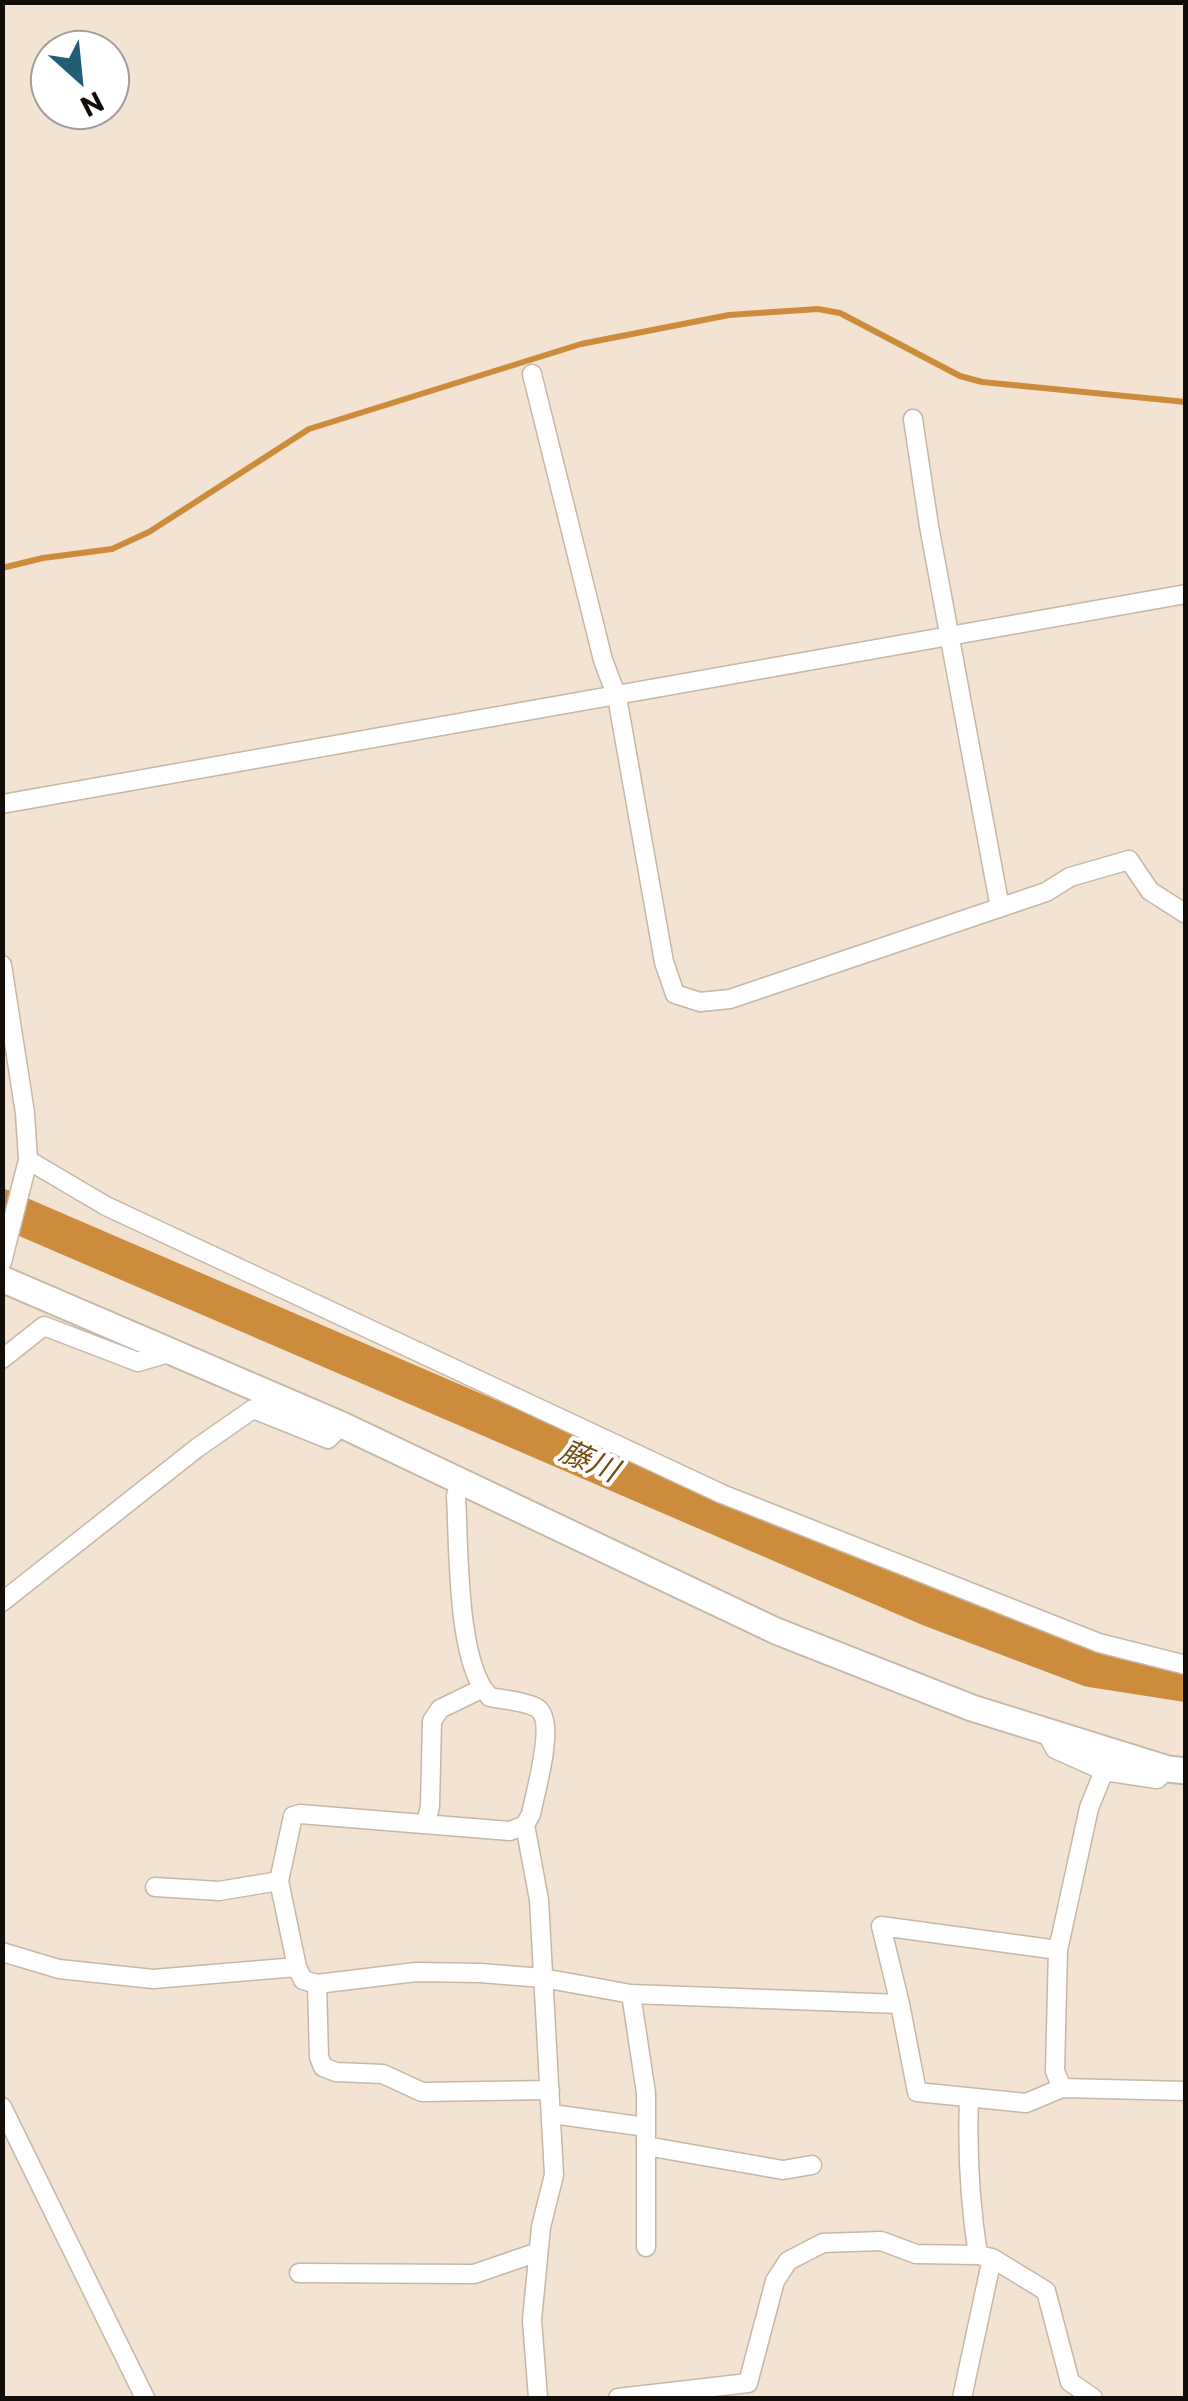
<!DOCTYPE html>
<meta charset="utf-8">
<style>
body{margin:0}
#map{position:relative;width:1188px;height:2401px;overflow:hidden;background:#f3e3d2;font-family:Commissioner,sans-serif}
canvas{display:block}
.frame{position:absolute;inset:0;border:5px solid #120d08;pointer-events:none}
.north{position:absolute;left:30px;top:30px;width:100px;height:100px;box-sizing:border-box;background:#fff;border:2px solid #a09e9c;border-radius:50%;rotate:153deg;font-size:28px;font-weight:700;line-height:40px;text-align:center;color:#120d08}
.north::after{content:'';display:block;margin:auto;width:35px;height:45px;background:#215e75;clip-path:polygon(50% 0,100% 100%,50% 72%,0 100%)}
</style>
<div id="map">
<canvas width="1188" height="2401"></canvas>
<div class="frame"></div>
<div class="north">N</div>
</div>
<script>
const context = document.querySelector('canvas').getContext('2d');
context.lineJoin = 'round';
function stroke(path, color, width, dash) { context.strokeStyle = color; context.lineWidth = width; context.lineCap = dash ? 'butt' : 'round'; context.setLineDash(dash || []); context.stroke(path); }
function label(font, color, halo, rows, align = 'center') {
  context.font = font + ' Commissioner,"Noto Sans JP",sans-serif'; context.lineWidth = 8; context.setLineDash([]); context.textBaseline = 'middle'; context.strokeStyle = halo; context.fillStyle = color; for (const [text, x, y, turn = 0] of rows) {
    context.save(); context.translate(x, y); context.rotate((+turn || 0) * Math.PI / 180); context.textAlign = isNaN(turn) ? turn : align; if (halo) context.strokeText(text, 0, 0); context.fillText(text, 0, 0); context.restore();
  }
}
const stream = new Path2D(`
 M2,568L43,558L112,549L149,532L309,429L581,344L729,315L818,309L840,313L960,376L982,382L1186,402`);
const river = new Path2D(`
 M2,1208L931,1608L1090,1668L1186,1683`);
const street = new Path2D(`
 M532,374L603,660L617,697L664,962L675,994L700,1002L730,999L1046,892L1070,877L1129,860L1150,891L1186,914
 M913,419L929,526L1000,908
 M2,804L1186,594
 M2,965L25,1113L28,1160L2,1262
 M28,1160L106,1206L722,1494L1099,1643L1186,1665
 M2,1359L44,1326L138,1362L172,1352
 M460,1481L456,1496C459,1544 456,1665 490,1697C503,1700 525,1701 537,1708C557,1720 535,1793 531,1814L525,1825L539,1900L554,2175L541,2227L532,2320L538,2398
 M2,1602L197,1448L253,1409L328,1439L342,1425
 M1044,1728L1055,1749L1104,1771
 M426,1824L430,1806L432,1721L440,1709L481,1689
 M155,1887L219,1891L279,1881
 M2,1952L59,1969L153,1979L297,1967L303,1980L317,1984L416,1972L480,1973L543,1978L631,1994L900,2004L917,2092L1026,2103L1062,2088L1186,2091
 M297,1967L279,1881L293,1816L300,1814L510,1831L525,1825
 M317,1984L319,2057L323,2067L336,2072L383,2074L422,2092L550,2090
 M631,1994L646,2093V2247
 M900,2004L881,1926L1058,1950
 M1062,2088L1055,2071L1058,1950L1089,1808L1104,1771L1157,1779L1168,1769
 M2,2107L145,2398
 M552,2114L646,2127
 M646,2146L783,2170L812,2165
 M992,2258L1046,2291L1070,2382L1093,2398
 M299,2273L474,2274L538,2252
 M618,2398L748,2383L775,2281L788,2261L823,2243L881,2241L916,2254L978,2255
 M962,2398L992,2258L978,2255C970,2204 967,2151 969,2099`);
const secondary = new Path2D(`
 M2,1279L342,1425L776,1631L972,1708L1168,1769L1186,1771`);
const waterNames = [
 ["藤川",589,1461,23]
];
stroke(stream, '#cc8c3c', 6);
stroke(river, '#cc8c3c', 38);
stroke(street, '#c6b7a7', 21);
stroke(secondary, '#c6b7a7', 29);
stroke(street, '#fff', 18);
stroke(secondary, '#fff', 25);
label('italic 30px', '#764b0f', '#fff', waterNames);
</script>
